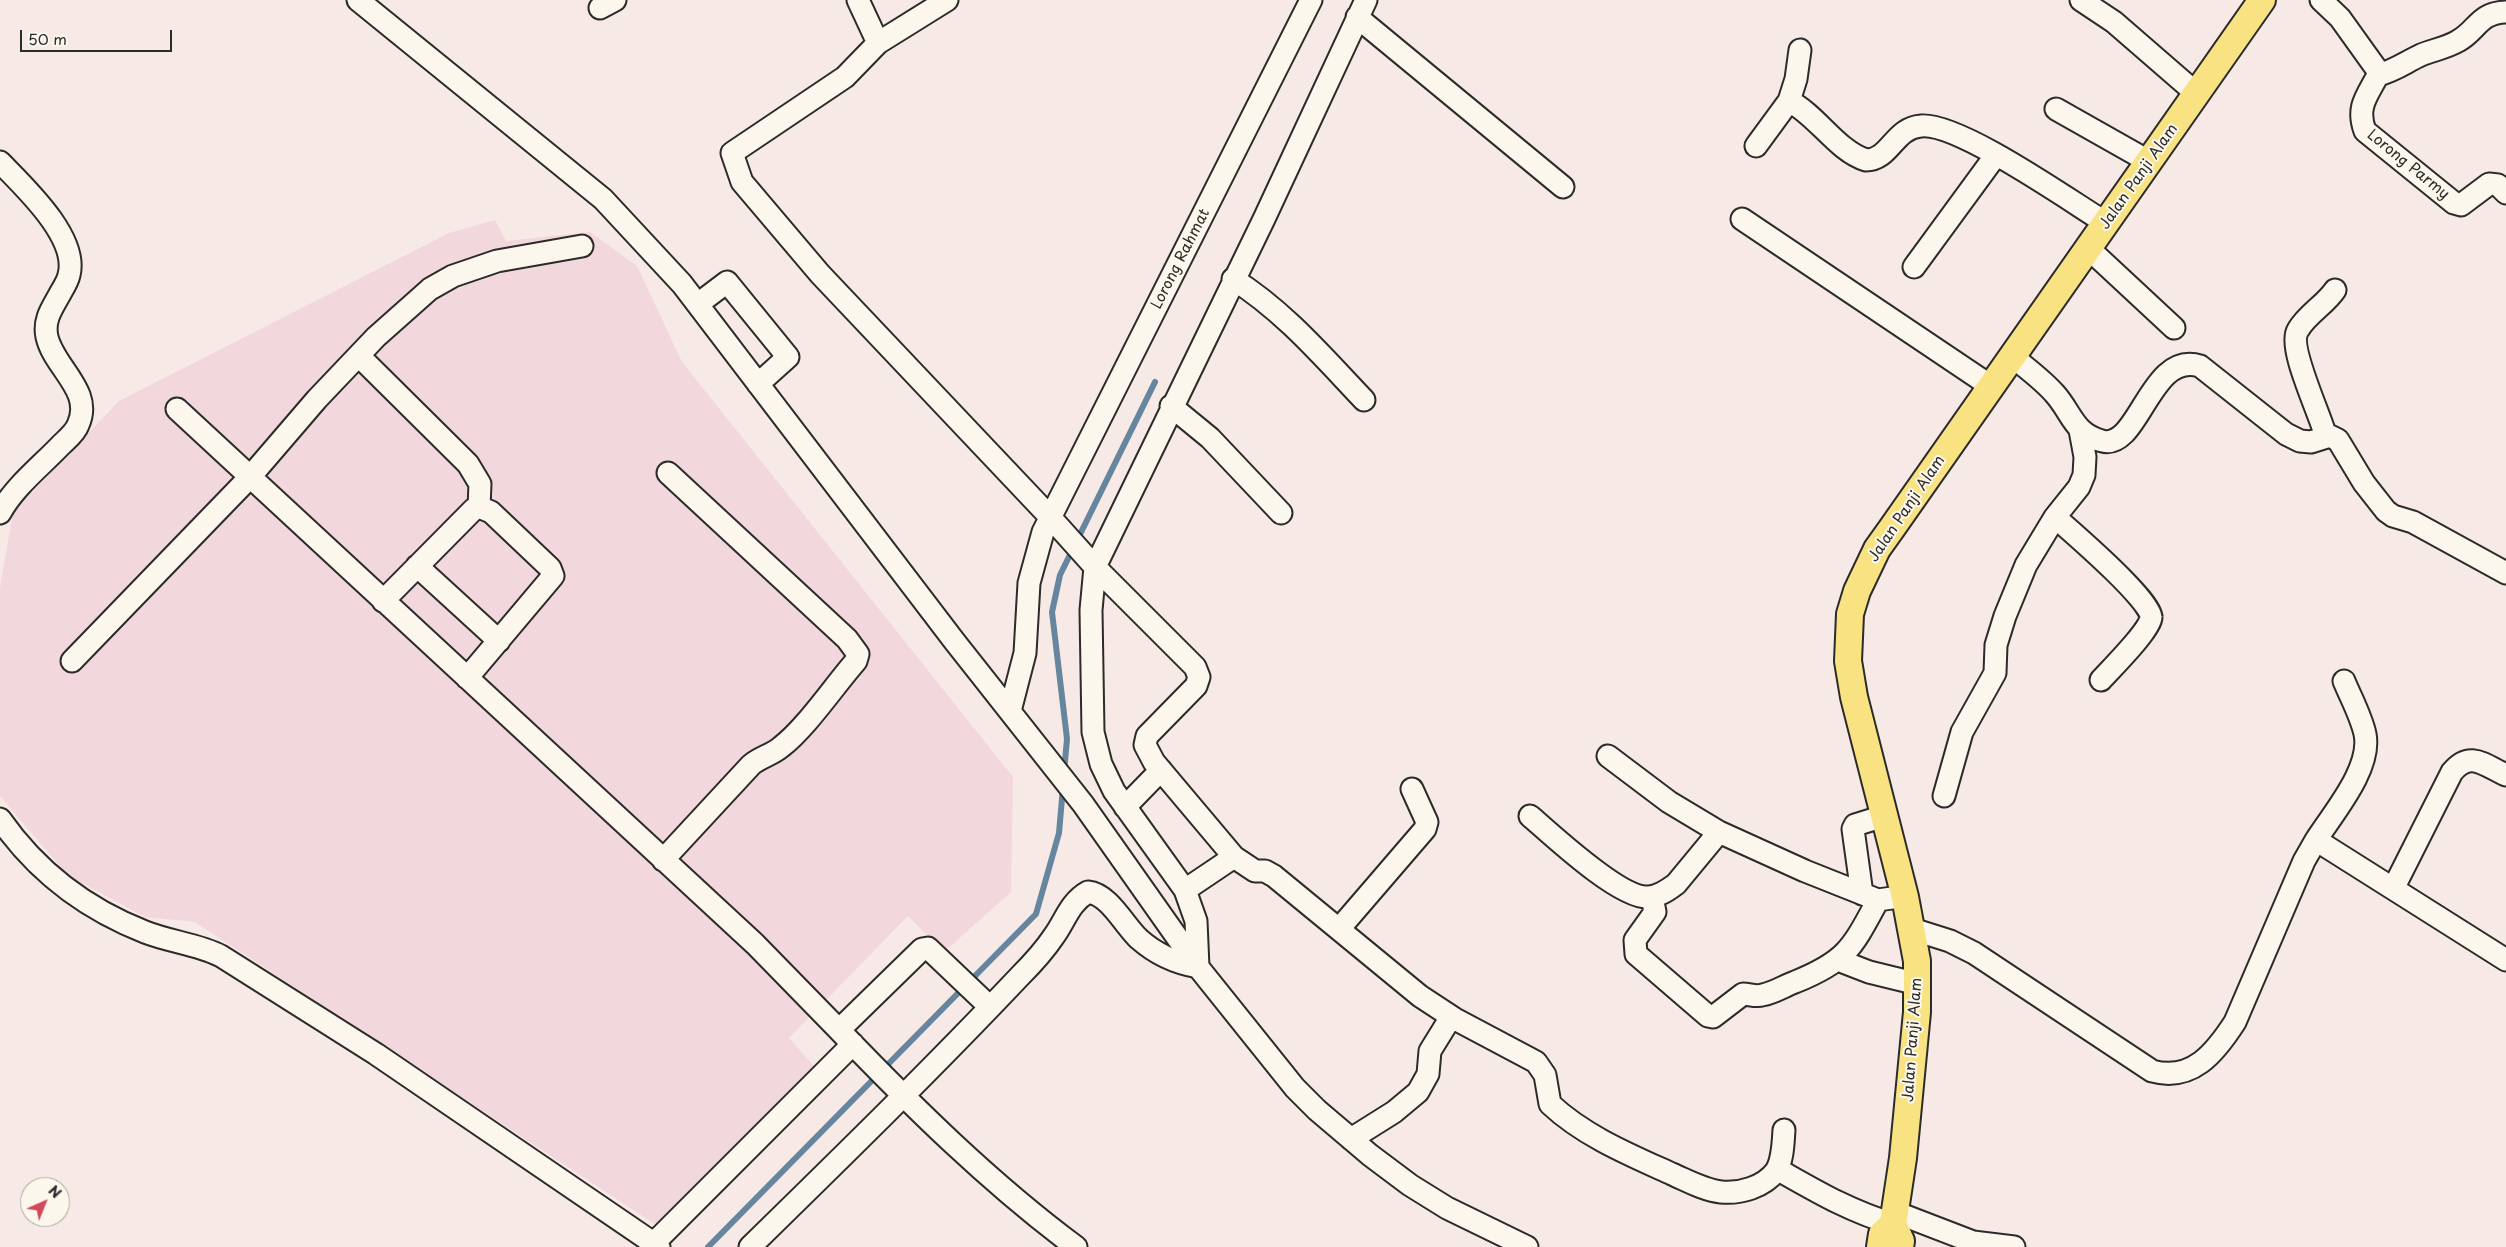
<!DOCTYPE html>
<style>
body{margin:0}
#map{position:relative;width:2506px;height:1247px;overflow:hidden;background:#f7e9e5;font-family:"Playpen Sans",sans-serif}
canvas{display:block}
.north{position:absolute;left:20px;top:1177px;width:50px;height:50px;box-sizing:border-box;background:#fbf7ec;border:1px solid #a8a59f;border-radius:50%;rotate:44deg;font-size:14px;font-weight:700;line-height:20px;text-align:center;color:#2b2b2b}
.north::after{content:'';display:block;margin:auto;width:18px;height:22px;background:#d1495b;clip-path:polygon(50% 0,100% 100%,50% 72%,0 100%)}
.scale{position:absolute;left:20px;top:30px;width:152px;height:22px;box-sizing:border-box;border:2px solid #2b2b2b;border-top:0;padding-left:6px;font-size:15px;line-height:18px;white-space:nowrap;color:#2b2b2b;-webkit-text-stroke:4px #fbf7ec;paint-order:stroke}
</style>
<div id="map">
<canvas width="2506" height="1247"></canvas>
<div class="north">N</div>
<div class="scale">50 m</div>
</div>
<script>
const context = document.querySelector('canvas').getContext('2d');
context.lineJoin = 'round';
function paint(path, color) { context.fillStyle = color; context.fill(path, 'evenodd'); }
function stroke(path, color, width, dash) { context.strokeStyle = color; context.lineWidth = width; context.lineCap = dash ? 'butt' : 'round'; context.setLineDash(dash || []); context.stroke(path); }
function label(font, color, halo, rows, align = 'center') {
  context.font = font + ' "Playpen Sans",sans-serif'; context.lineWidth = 4; context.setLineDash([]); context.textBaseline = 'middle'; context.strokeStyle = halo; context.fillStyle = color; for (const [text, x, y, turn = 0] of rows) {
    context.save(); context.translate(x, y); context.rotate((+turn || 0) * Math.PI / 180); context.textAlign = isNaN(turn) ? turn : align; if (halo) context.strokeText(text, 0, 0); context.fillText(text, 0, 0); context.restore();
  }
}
const built = new Path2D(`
 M495,220L506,241L590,232L637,266L682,362L1013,777L1011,892L944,952L908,916L789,1038L820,1073L659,1227L195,922L145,917L67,875L0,796V588L13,512L119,401L449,233Z`);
const stream = new Path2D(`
 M1064,772L1067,739L1052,612L1060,575L1155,382
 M708,1247L1036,914L1059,833L1063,787`);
const minor = new Path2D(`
 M358,0L603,199L682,284L955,642L1083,804L1198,967L1295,1088L1317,1110L1370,1155L1410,1185L1447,1208L1527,1247
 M858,0L878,43L845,77L732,153L742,182L820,274L1051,518L1095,567L1195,667L1199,677L1196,686L1147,736L1145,745L1154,762L1234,857L1255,871H1265L1274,876L1420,996L1455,1019L1536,1062L1545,1075L1550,1104C1584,1136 1630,1155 1672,1174C1688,1181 1704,1190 1721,1192C1740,1194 1764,1187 1776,1171C1783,1160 1783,1143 1784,1130
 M2081,0L2114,22L2197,94
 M2321,0L2340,18L2378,71V75C2367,96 2356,107 2365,131L2454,203L2461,205L2489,184L2498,185L2506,193
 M600,8L615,0
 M1357,17L1563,187
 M878,43L947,0
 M2378,75C2394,71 2406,62 2421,55C2433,50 2446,48 2458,41C2478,30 2478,13 2506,12
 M1789,101L1796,79L1800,50
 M2056,109L2148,161
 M1756,146L1789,101C1817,115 1837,151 1866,160C1890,160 1894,128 1921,126C1958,122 2070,201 2106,223
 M0,162C23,186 79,237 69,275C68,280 64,287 61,292C53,307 43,319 47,337C54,368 94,391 78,425C75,433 67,439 61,445C41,466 14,487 0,513
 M1742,219L1992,387
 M2088,248L2174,328
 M1914,267L1996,155
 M1233,279C1284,311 1323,357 1364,400
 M698,304L727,282L788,357L758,384
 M359,356L468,464L480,484L479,507
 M2012,356C2026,368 2043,380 2055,394C2072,413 2073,433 2102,441C2139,451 2150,350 2200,366L2286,434L2300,441L2311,442L2330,436L2338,440L2364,483L2386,511L2393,516L2413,522L2506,573
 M1171,406L1210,438L1281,513
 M177,409L755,944L839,1030
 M2326,437C2320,413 2287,347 2298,330C2307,314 2325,305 2335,290
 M2055,517C2072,532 2150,599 2151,617C2152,628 2111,669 2101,680
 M417,566L499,641
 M383,601L474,509L479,507L491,512L550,568L553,576L467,678
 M72,661L250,477L317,399L376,337L430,289L453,276L497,261L582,246
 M1010,711L1025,653L1029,583L1043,532L1311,0
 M1608,756L1669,802L1719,832L1805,871L1878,900L1892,898
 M1944,796L1962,732L1995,673L1996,645L2005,616L2026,565L2055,517L2079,487L2084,475L2085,457L2080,430
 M1125,807L1161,770
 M1530,816C1552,835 1620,899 1648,897C1658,897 1668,890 1676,884L1719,832
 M0,819C37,872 86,909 145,932C170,942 198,944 221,956L376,1054L659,1247
 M2316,840C2334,812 2372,768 2365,734C2361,716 2351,698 2344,681
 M663,860L751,765C760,757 772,755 781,747C806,728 834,686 856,661L858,654L847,639L668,473
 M2394,887L2452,772C2470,750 2484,765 2506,775
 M1185,890L1234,857
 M1862,894L1853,829L1855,825L1884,816
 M1652,897L1655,912L1635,940L1636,954L1708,1016L1713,1017L1743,994C1749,994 1756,997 1762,995C1774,993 1784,986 1795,982C1847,961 1852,948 1878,900
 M1339,929L1425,829L1427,822L1412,789
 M1912,929L1950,941L1974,953L2152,1071C2192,1082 2215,1053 2235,1022L2304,861L2316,840L2506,960
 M1838,960L1869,972L1918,984
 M990,1007L928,948L922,949L839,1030C913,1107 990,1183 1076,1247
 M1351,1139L1394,1112L1418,1092L1428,1074L1430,1051L1451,1017
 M1777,1169C1816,1191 1849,1211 1893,1224
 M1895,1212L1973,1242L2014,1247
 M650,1247L853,1044
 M750,1247C841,1158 932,1069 1020,976C1032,964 1044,951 1054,936C1065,921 1070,902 1088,892C1109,894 1124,925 1139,939C1157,955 1175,963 1198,967L1196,921L1185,890L1114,791L1101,764L1093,732L1091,610L1095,567L1264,219L1366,0`);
const major = new Path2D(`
 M1880,1247L1882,1234L1893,1224
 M1900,1247L1901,1241L1893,1224L1903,1158L1917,1012V961L1905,897L1854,697L1848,661L1850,614L1857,591L1877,549L1892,528L2262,0`);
const streetNames = [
 ["Lorong Parmy",2408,165,39],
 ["Jalan Panji Alam",2139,177,-55],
 ["Lorong Rahmat",1181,259,-63],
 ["Jalan Panji Alam",1907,509,-56],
 ["Jalan Panji Alam",1913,1040,-86]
];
paint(built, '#f2d8dc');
stroke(stream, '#65869e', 6);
stroke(minor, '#2b2b2b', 25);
stroke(major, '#2b2b2b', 30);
stroke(minor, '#fbf7ec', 21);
stroke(major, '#f8e281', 26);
label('15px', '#2b2b2b', '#fbf7ec', streetNames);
</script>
